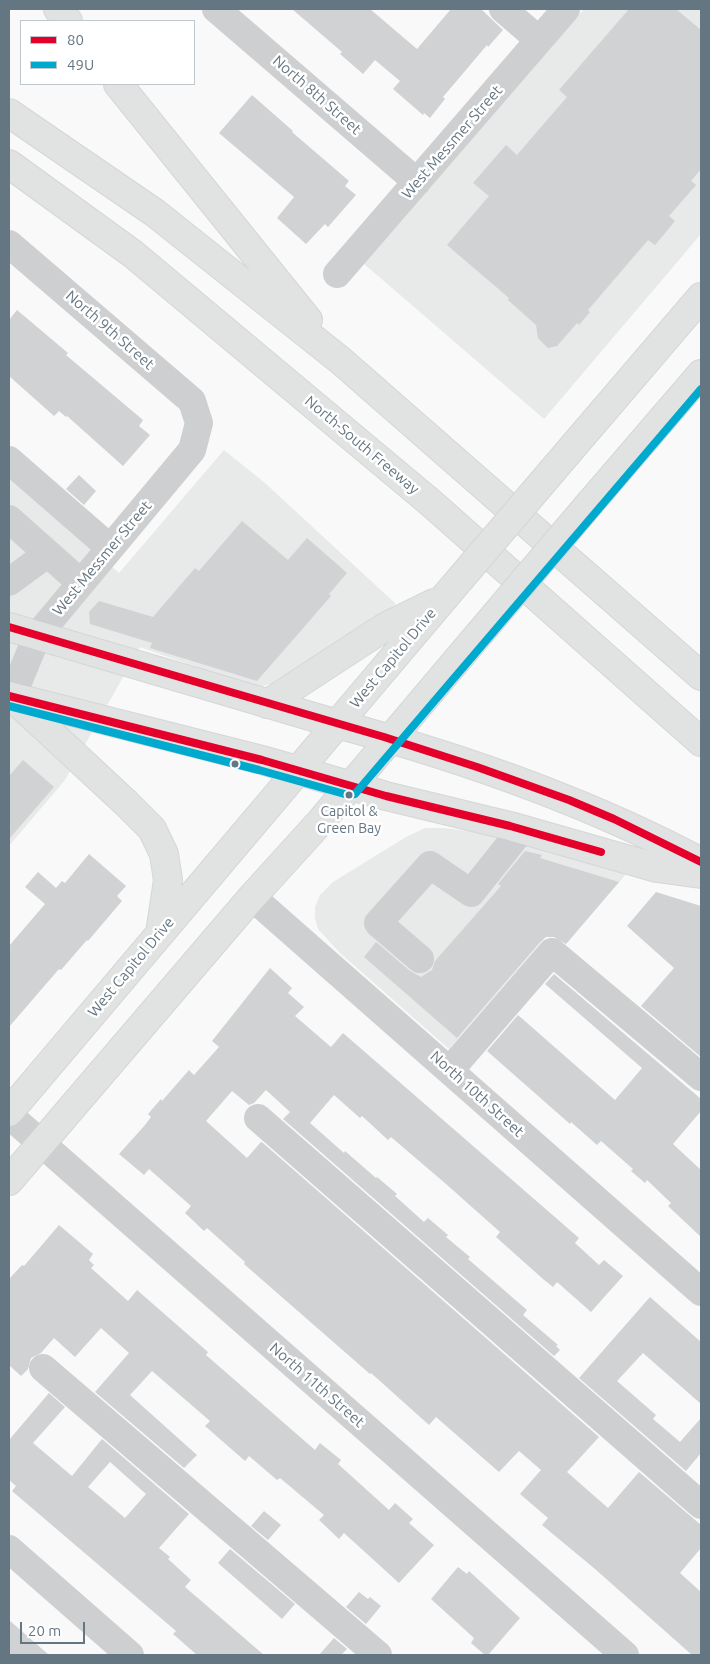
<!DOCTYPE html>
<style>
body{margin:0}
#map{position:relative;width:710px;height:1664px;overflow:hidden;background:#f9f9f9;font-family:Ubuntu,sans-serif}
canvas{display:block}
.frame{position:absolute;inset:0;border:10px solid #657683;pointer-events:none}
.legend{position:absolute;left:20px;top:20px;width:175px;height:65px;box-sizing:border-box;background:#fff;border:1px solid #c1c8cd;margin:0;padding:6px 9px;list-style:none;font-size:15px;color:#657683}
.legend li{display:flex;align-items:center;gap:10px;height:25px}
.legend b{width:25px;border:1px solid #c1c8cd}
.scale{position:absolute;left:20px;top:1622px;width:65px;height:22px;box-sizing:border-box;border:2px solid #657683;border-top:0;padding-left:6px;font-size:15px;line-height:18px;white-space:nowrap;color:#657683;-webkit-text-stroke:4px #fff;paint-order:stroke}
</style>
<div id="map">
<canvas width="710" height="1664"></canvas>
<div class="frame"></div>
<ul class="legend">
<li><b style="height:6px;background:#e4002b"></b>80</li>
<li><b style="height:6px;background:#00a9ce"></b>49U</li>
</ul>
<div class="scale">20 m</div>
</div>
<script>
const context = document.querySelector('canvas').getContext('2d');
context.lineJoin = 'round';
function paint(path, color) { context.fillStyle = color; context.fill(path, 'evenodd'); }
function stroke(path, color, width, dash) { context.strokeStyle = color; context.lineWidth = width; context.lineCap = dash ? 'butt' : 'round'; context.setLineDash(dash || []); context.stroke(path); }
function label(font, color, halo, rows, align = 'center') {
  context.font = font + ' Ubuntu,sans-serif'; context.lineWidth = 5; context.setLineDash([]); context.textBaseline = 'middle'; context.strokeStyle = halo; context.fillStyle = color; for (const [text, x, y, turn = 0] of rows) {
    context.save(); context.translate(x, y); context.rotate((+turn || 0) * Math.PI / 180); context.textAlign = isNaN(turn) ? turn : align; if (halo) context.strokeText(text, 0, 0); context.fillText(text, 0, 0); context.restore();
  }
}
const built = new Path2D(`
 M584,9H701V234L544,419L363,263Z
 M224,450L265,483L396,604L337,647L281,681L256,688L140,647L65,780L9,846V477L119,573Z
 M425,828H444L493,834L627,873L567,943L551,931L449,1049L340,953L318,929L315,918V907L320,895L333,882L406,837Z`);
const building = new Path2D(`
 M292,9H370L417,49L451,9H481L503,30L488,47L487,45L443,97L445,99L430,118L424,113L423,115L393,89L400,81L375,60L363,74L340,54L342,52Z
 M629,9H676L701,30V169L691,181L696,185L669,216L675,221L655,245L648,240L588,310L590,312L579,325L577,323L557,346L548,348L538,338L536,325L508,300L509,298L447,245L489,196L473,183L506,145L517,155L567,97L559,90Z
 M252,95L293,131L292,132L349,181L345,186L356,195L328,227L325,224L306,244L277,218L294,197L219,133Z
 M17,310L68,353L66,355L143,420L139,426L150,435L123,466L67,416L66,417L59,411L54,416L9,376V320Z
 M79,475L96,491L84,505L66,489Z
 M242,521L288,560L307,538L347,573L329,594L331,596L257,681L150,648L152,643L90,624L89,612L99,601L153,617L195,568L199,571Z
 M23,760L54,787L9,839V776Z
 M525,851L542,855L540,858L619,882L566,944L554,937H546L540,942L457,1038L364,957L376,942L410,971L421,977L432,970L435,961L501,886L498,884Z
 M89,854L126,886L117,896L122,901L88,941L87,940L61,970L59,969L9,1027V946L45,904L25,887L38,872L56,888L62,881L65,883Z
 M656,892L701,906V1057L641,1006L674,968L627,926Z
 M270,968L292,988L288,993L304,1007L295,1016L331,1047L343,1033L579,1238L575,1243L599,1265L604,1260L623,1276L591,1312L557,1282L553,1287L543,1279L496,1237L500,1232L446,1184L391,1137L388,1140L362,1116L360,1118L334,1095L310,1123L344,1153L345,1151L376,1178L377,1177L397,1194L395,1196L424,1222L428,1218L448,1235L446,1237L470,1257L468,1259L527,1310L523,1315L558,1345L556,1346L560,1350L554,1356L283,1119L290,1112L266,1090L254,1103L249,1105L232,1091L206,1121L247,1158L261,1142L263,1143L599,1437L567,1472L608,1508L639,1472L701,1525V1548L680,1573L701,1592V1655H692L595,1569L542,1525L548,1518L520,1494L541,1470L519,1451L499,1472L436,1417L429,1425L371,1373L370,1374L244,1264L245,1262L207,1228L204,1231L185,1213L191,1206L149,1169L144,1175L119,1154L145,1125L151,1117L148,1114L161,1099L162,1101L189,1070L194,1075L219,1047L212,1041Z
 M554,974L701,1099V1111L673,1144L701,1170V1237L668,1206L671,1203L647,1180L645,1183L631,1171L633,1169L601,1141L597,1145L571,1122L570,1124L487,1051L518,1015L615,1100L637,1074L642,1068L545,984Z
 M59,1225L93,1254L89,1260L94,1265L91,1268L128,1301L137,1290L208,1352L206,1355L315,1450L320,1443L341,1460L338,1464L389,1510L395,1503L413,1519L409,1523L434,1545L399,1583L344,1533L339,1539L319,1520L324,1515L280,1478L277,1480L249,1456L245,1461L205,1426L210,1421L152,1371L130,1395L197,1455L184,1468L95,1392L129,1353L101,1328L75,1357L54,1338L41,1353L31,1358L28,1369L21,1376L9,1365V1279L22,1265L24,1266Z
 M650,1297L701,1342V1404L643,1353L617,1381L656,1415L653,1419L680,1442L701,1418V1453L686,1471L579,1378Z
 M49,1393L65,1407L33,1443L72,1476L102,1439L189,1514L159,1548L170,1557L168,1559L191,1580L185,1587L264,1655H197L173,1634L176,1631L12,1491L16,1486L9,1480V1440ZM110,1462L146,1494L125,1518L88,1487Z
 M264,1511L281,1525L268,1540L251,1526Z
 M230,1549L295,1604L282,1619L218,1563Z
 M458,1567L467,1574L469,1571L520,1618L488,1655H485L471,1643L474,1638L431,1599Z
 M359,1592L368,1599L370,1597L381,1606L366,1624L346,1607Z
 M9,1620L49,1655H9Z
 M334,1638L347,1649L341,1655H319Z`);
const minor = new Path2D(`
 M216,9L417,182
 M503,9L539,40
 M9,244L192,401L199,423L192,450L37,636L12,697
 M337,274L566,9
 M9,460L110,548
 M9,519L81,583
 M9,582L47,554
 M252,897L701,1292
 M420,959L378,923L430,865L471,893L522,829
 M450,1070L552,952L701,1077
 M9,1115L625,1655
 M258,1118L701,1505
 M43,1368L378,1655
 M9,1549L130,1655`);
const major = new Path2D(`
 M553,470L701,297
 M591,502L701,374
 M9,627L337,724C463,758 587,801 701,862
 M9,696L262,760L386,796L510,826L657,868L701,874
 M13,698L126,803L152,829L164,854L168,880L160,933
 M267,704L385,627L434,603
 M9,1112L444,598
 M9,1181L252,897L321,821L480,633`);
const highway = new Path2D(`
 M58,9L68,21
 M118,84L308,320
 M9,113L155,213L340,360L701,676
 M9,164L133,254L431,503L701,742`);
const majorBridge = new Path2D(`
 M444,598L553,470
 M480,633L591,502`);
const bus1 = new Path2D(`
 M9,627L384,737L477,767L569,800L614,819L701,862
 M9,696L262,760L386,796L510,826L601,852`);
const bus2 = new Path2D(`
 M9,706L259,770L348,795L355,794L701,389`);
const markers = [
 [235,764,4.5,"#657683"],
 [349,795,4.5,"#657683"]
];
const busNames = [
 ["Capitol &",349,811],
 ["Green Bay",349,828]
];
const streetNames = [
 ["North 8th Street",317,95,41],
 ["West Messmer Street",452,142,-49],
 ["North 9th Street",110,330,41],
 ["North-South Freeway",362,445,40],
 ["West Messmer Street",102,558,-50],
 ["West Capitol Drive",393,658,-50],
 ["West Capitol Drive",131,967,-50],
 ["North 10th Street",477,1094,42],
 ["North 11th Street",317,1385,41]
];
paint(built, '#e8e9e9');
paint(building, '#d0d2d3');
stroke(major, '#d5d6d7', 30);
stroke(highway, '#d5d6d6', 30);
stroke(minor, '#cecfd0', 28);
stroke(major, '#e1e2e2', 28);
stroke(highway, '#e1e2e2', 28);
stroke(majorBridge, '#d5d6d7', 30, []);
stroke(majorBridge, '#e1e2e2', 28);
stroke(bus1, '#e4002b', 8);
stroke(bus2, '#00a9ce', 8);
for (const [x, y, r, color] of markers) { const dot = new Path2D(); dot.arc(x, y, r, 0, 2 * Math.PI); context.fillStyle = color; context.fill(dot); stroke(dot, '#fff', 2); }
label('14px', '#657683', '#fff', busNames);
label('15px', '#657683', '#fff', streetNames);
</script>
